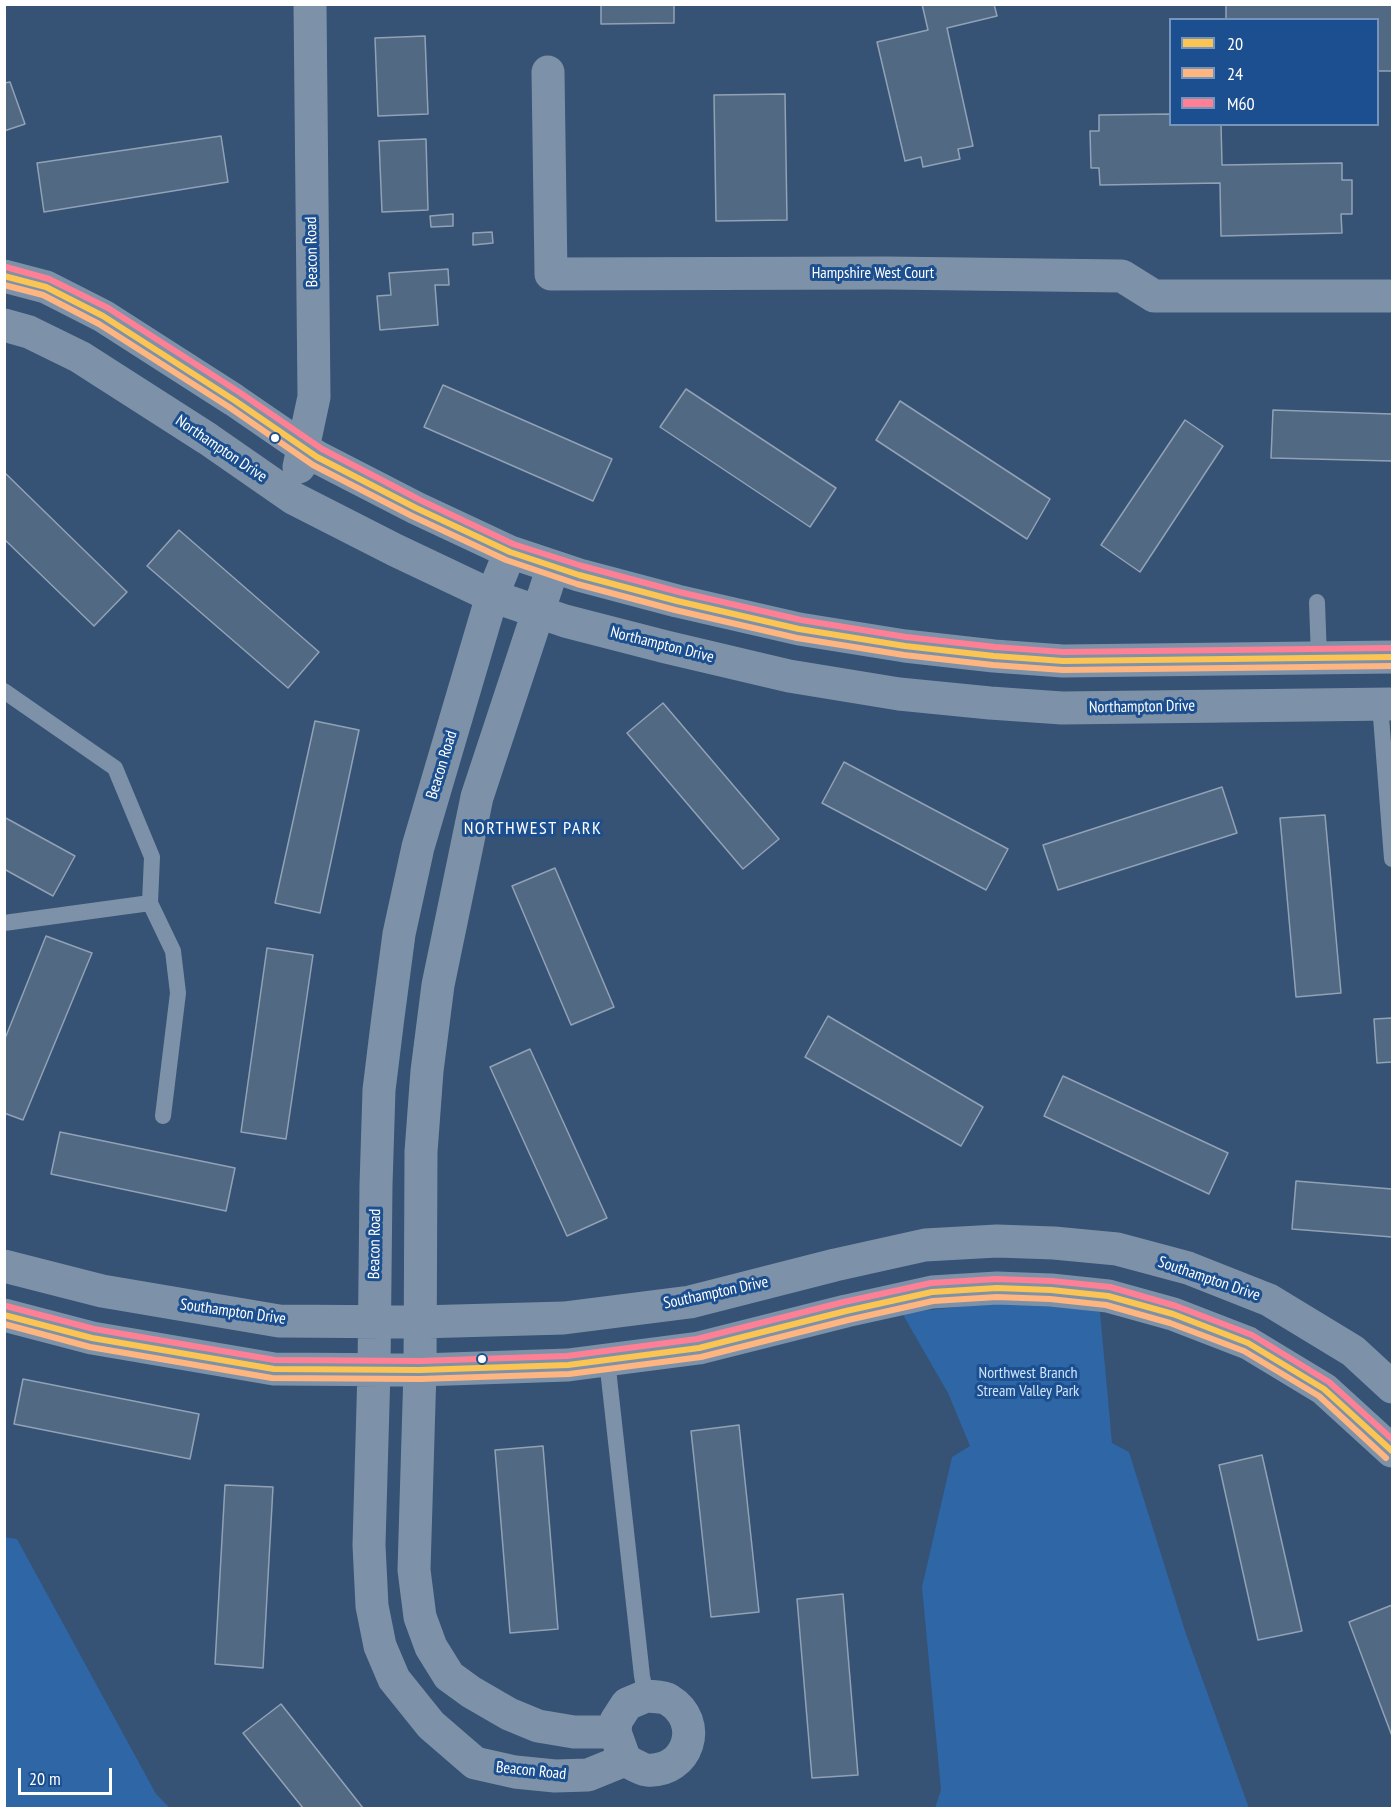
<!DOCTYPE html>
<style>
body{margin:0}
#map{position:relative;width:1397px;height:1813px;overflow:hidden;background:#365274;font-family:"PT Sans Narrow",sans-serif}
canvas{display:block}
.frame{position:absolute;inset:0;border:6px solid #fff;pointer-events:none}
.legend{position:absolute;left:1169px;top:18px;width:210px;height:108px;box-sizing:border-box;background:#1b4f8f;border:2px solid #7695bc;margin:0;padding:8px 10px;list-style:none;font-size:18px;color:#fff}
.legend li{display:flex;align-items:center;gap:12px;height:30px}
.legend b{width:30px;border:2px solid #7695bc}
.scale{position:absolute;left:18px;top:1768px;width:94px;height:27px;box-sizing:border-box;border:3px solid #fff;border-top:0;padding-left:8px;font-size:18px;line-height:21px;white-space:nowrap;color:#fff;-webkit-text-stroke:4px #1b4f8f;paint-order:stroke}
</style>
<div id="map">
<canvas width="1397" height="1813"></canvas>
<div class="frame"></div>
<ul class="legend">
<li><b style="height:8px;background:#fcc553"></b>20</li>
<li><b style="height:8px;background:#ffb580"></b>24</li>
<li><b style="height:8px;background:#ff8094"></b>M60</li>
</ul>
<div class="scale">20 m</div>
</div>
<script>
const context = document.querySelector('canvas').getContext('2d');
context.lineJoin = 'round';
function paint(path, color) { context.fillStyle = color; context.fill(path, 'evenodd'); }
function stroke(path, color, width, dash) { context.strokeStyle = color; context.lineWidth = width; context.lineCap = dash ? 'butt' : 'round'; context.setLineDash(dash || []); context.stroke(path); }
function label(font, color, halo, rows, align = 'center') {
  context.font = font + ' "PT Sans Narrow",sans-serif'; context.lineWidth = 6; context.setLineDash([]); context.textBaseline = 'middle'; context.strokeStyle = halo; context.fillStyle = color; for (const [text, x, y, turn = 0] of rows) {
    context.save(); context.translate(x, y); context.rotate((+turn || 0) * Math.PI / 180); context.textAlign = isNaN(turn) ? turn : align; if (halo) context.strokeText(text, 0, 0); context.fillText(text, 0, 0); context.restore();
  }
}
const green = new Path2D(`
 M995,1303L1063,1306L1100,1312L1112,1443L1129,1452L1186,1634L1249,1808H935L941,1790L922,1587L952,1457L970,1446L948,1393L902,1313Z
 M4,1537L17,1539L156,1794L170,1808H5Z`);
const building = new Path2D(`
 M601,4H674V23L601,24Z
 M922,4H994L997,16L947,28L973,146L958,149L960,159L923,167L921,157L905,161L877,42L928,30Z
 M1226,4H1392V71H1378V20H1226Z
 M425,36L428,114L378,116L375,38Z
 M10,82L25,124L4,131V83Z
 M785,94L787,220L716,221L714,95Z
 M1170,114V124H1221L1222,165L1342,163V180H1352V214H1341L1342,233L1221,236L1220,183L1100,185L1099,168H1091L1090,131H1099V115Z
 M221,136L228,182L44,212L37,163Z
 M426,139L428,210L382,212L379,141Z
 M453,214V226L431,227L430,216Z
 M492,232L493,243L473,245V233Z
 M448,269L449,285H435L438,325L380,330L377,296L391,295L389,273Z
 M443,385L612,459L593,501L424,427Z
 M686,389L836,488L810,527L660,427Z
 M900,401L1050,499L1027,539L876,440Z
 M1273,410L1392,414V461L1271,458Z
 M1185,420L1223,446L1140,572L1101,545Z
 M4,472L127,592L94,626L4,539Z
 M179,530L319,652L288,688L147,566Z
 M663,703L779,839L743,869L627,733Z
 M315,721L359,730L320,913L275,903Z
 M844,762L1008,849L986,890L822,803Z
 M1222,787L1237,833L1058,890L1043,845Z
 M1325,815L1341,993L1296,997L1280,818Z
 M4,817L75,856L53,896L4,869Z
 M555,868L614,1007L571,1025L512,886Z
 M46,936L92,953L23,1120L4,1113V1041Z
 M267,948L313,955L286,1139L241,1132Z
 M828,1016L983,1107L961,1146L805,1057Z
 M1392,1018V1062L1377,1063L1374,1019Z
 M530,1049L607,1218L567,1236L490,1067Z
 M1063,1076L1228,1153L1209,1194L1044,1116Z
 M60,1132L235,1168L226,1211L51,1174Z
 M1296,1181L1392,1189V1237L1292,1229Z
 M23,1379L199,1414L190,1459L14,1424Z
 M739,1425L759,1612L711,1617L691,1431Z
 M543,1446L558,1629L510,1633L495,1450Z
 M1262,1455L1302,1631L1258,1640L1219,1465Z
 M225,1485L273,1487L263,1668L215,1664Z
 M843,1594L858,1775L812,1778L797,1599Z
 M1392,1605V1736L1349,1622Z
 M281,1704L363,1808H303L243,1733Z`);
const service = new Path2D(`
 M1317,602L1319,658
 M4,691L115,768L152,857L150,903L173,951L178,993L163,1116
 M1380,704L1392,859
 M4,923L150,903
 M607,1360L642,1676L646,1696`);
const minor = new Path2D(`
 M548,72L551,274L887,273L1122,276L1154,296H1392
 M4,276L46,287L103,316L234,400L317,457L416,508L510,552L579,575L677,601L799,629L905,646L994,656L1063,661L1392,657
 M4,325L29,332L80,357L208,439L293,498L395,550L492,596L565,621L666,647L789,676L899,694L990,703L1062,708L1392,704
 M299,467L314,397L310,4
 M510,552L492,596L418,847L399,934L388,1017L379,1090L376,1185L374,1370L369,1545L372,1606L380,1646L394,1679L431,1725L475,1763L515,1772L555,1776L588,1775L625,1760
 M553,567L477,797L438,985L427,1071L421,1152L420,1370L414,1570L420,1617L431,1647L449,1676L471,1692L509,1714L538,1726L574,1732H615
 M4,1266L102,1291L279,1321L419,1322L564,1318L690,1302L835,1265L925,1245L997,1241L1054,1243L1117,1249L1188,1268L1269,1300L1353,1351L1392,1387
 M4,1315L92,1338L274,1369L420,1370L568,1365L699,1348L846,1311L932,1292L997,1288L1051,1290L1108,1296L1173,1314L1248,1343L1324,1389L1392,1451
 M646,1696C653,1697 663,1696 669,1700C705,1722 688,1773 647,1770C640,1769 631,1763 625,1760L615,1732L616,1721L627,1704Z`);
const bus1 = new Path2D(`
 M4,276L46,287L103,316L234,400L317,457L416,508L510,552L579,575L677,601L799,629L905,646L994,656L1063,661L1392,657
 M4,1315L92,1338L274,1369L420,1370L568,1365L699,1348L846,1311L932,1292L997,1288L1051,1290L1108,1296L1173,1314L1248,1343L1324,1389L1392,1451`);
const bus2 = new Path2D(`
 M4,285L43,295L99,324L229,407L313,465L412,516L506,560L577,584L675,610L797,638L904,655L993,665L1063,670L1392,666
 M4,1324L90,1347L272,1378L420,1379L569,1374L701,1357L848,1320L933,1301L997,1297L1050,1299L1106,1305L1170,1323L1244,1351L1319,1396L1386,1458`);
const bus3 = new Path2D(`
 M6,267L49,279L108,308L239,392L322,449L420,500L513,544L582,566L679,592L801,620L906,637L995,647L1063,652L1392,648
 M6,1306L94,1329L275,1360L420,1361L567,1356L697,1339L844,1302L931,1283L996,1279L1052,1281L1110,1287L1176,1306L1252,1335L1329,1382L1392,1439`);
const markers = [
 [275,438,5,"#fff"],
 [482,1359,5,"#fff"]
];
const streetNames = [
 ["Beacon Road",312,252,-91],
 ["Hampshire West Court",873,273],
 ["Northampton Drive",221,449,34],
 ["Northampton Drive",662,645,14],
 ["Northampton Drive",1142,707,-1],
 ["Beacon Road",442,765,-73],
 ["Beacon Road",375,1244,-89],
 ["Southampton Drive",1209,1279,19],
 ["Southampton Drive",716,1293,-12],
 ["Southampton Drive",233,1312,8],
 ["Beacon Road",531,1771,6]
];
const parkNames = [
 ["Northwest Branch",1028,1373],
 ["Stream Valley Park",1028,1391]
];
const neighbourhoodNames = [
 ["NORTHWEST PARK",533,829]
];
paint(green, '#2f66a5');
paint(building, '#526984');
stroke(building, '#92a2b6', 1.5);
stroke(service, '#7d92a8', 16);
stroke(minor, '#7d92a8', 33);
stroke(bus1, '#fcc553', 6);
stroke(bus2, '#ffb580', 6);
stroke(bus3, '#ff8094', 6);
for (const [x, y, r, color] of markers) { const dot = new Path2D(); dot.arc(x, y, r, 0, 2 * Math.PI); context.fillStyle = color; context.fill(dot); stroke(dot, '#1b4f8f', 2); }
label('16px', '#fff', '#1b4f8f', streetNames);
label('16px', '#cfe3fa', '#1b4f8f', parkNames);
context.letterSpacing = '1.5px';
label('18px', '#fff', '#1b4f8f', neighbourhoodNames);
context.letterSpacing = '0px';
</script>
